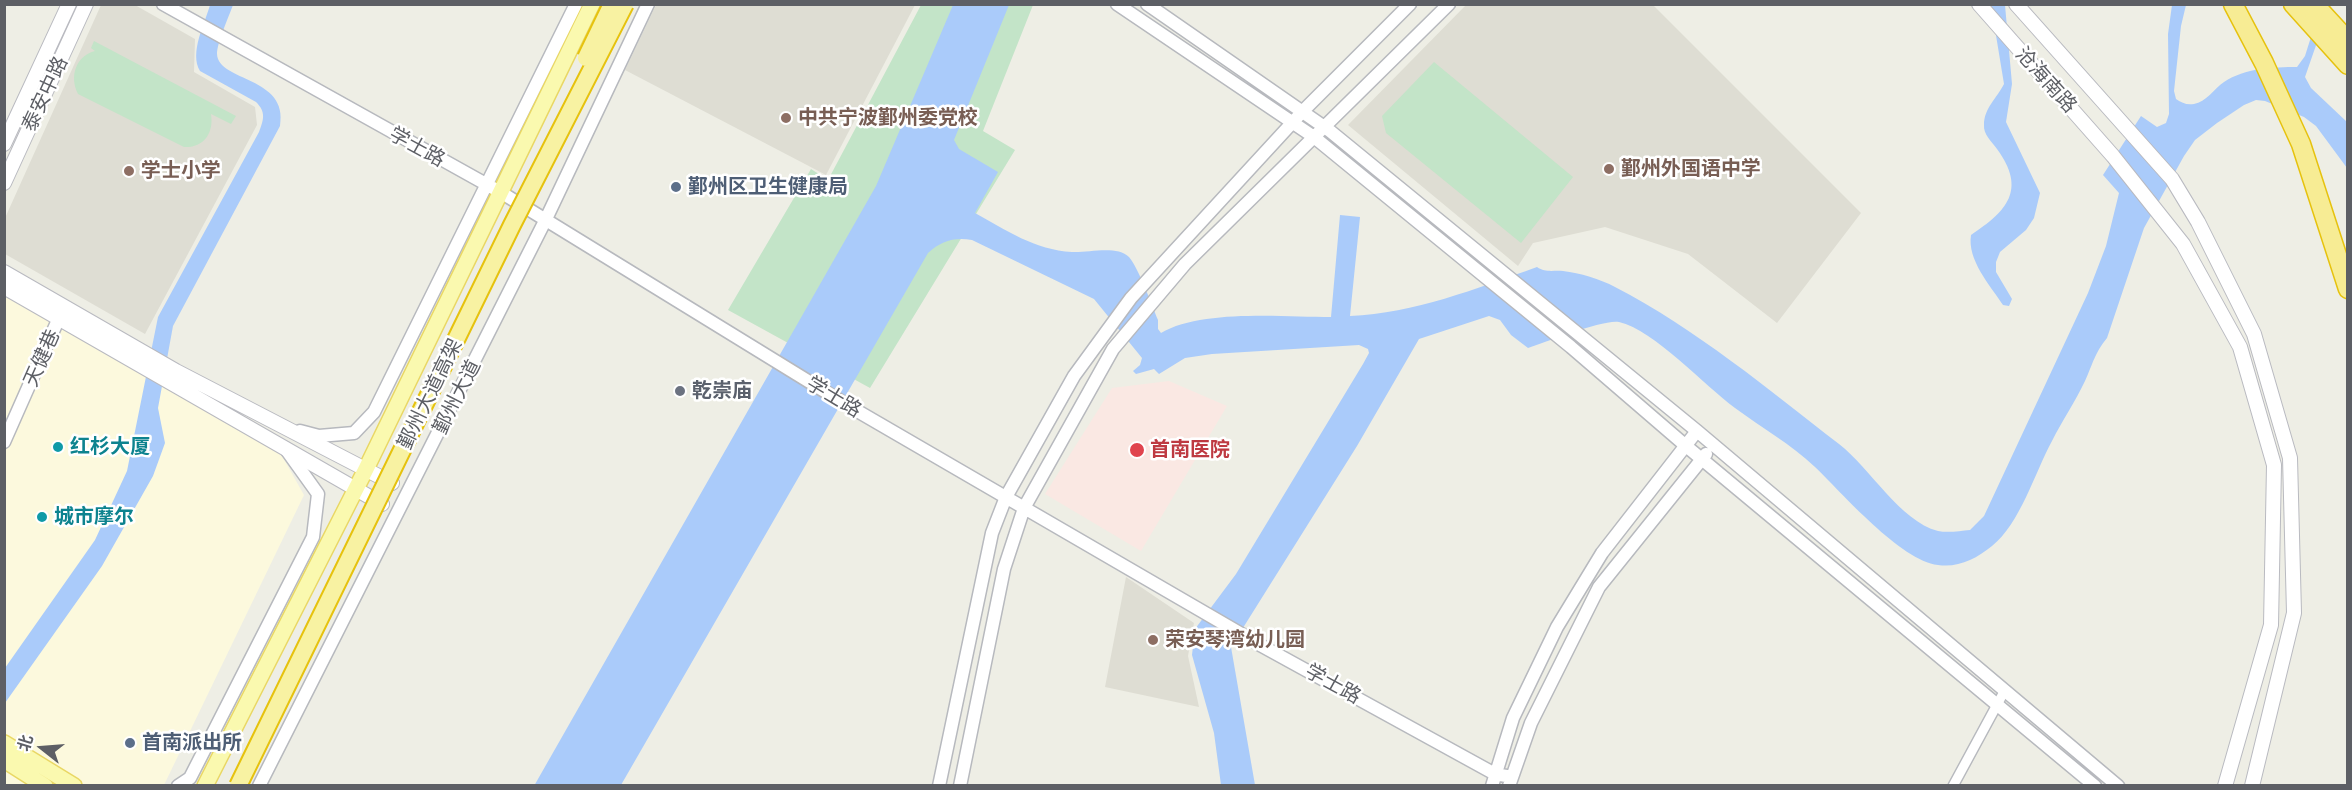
<!DOCTYPE html>
<meta charset="utf-8">
<style>
body{margin:0}
#map{position:relative;width:2352px;height:790px;overflow:hidden;background:#eeeee5;font-family:"Asap Condensed","Noto Sans SC",sans-serif}
canvas{display:block}
.frame{position:absolute;inset:0;border:6px solid #5d5f65;pointer-events:none}
.north{position:absolute;left:12px;top:718px;width:60px;height:60px;-webkit-text-stroke:4px #fff;paint-order:stroke;rotate:287deg;font-size:16px;font-weight:700;line-height:24px;text-align:center;color:#5d5f65}
.north::after{content:'';display:block;margin:auto;width:21px;height:27px;background:#5d5f65;clip-path:polygon(50% 0,100% 100%,50% 72%,0 100%)}
</style>
<div id="map">
<canvas width="2352" height="790"></canvas>
<div class="frame"></div>
<div class="north">北</div>
</div>
<script>
const context = document.querySelector('canvas').getContext('2d');
context.lineJoin = 'round';
function paint(path, color) { context.fillStyle = color; context.fill(path, 'evenodd'); }
function stroke(path, color, width, dash) { context.strokeStyle = color; context.lineWidth = width; context.lineCap = dash ? 'butt' : 'round'; context.setLineDash(dash || []); context.stroke(path); }
function label(font, color, halo, rows, align = 'center') {
  context.font = font + ' "Asap Condensed","Noto Sans SC",sans-serif'; context.lineWidth = 5; context.setLineDash([]); context.textBaseline = 'middle'; context.strokeStyle = halo; context.fillStyle = color; for (const [text, x, y, turn = 0] of rows) {
    context.save(); context.translate(x, y); context.rotate((+turn || 0) * Math.PI / 180); context.textAlign = isNaN(turn) ? turn : align; if (halo) context.strokeText(text, 0, 0); context.fillText(text, 0, 0); context.restore();
  }
}
const commercial = new Path2D(`
 M5,296L281,454L304,495L164,785L5,786Z`);
const education = new Path2D(`
 M101,5H135L195,39L194,72L255,107L257,125L145,334L5,254V218Z
 M656,5V4L915,5L826,175L625,70Z
 M1466,5H1653L1861,213L1777,323L1688,254L1605,227L1533,243L1518,266L1348,125Z
 M1126,577L1194,623L1188,656L1199,707L1105,687Z`);
const medical = new Path2D(`
 M1169,381L1227,406L1141,551L1045,494L1112,388Z`);
const green = new Path2D(`
 M921,5H1033L983,131L1015,150L870,388L728,310L811,169L828,180Z
 M94,41L236,116L231,124L211,114C214,133 204,148 184,147L78,94C69,76 76,56 95,51L91,48Z
 M1434,62L1573,177L1521,243L1386,133L1382,116Z`);
const water = new Path2D(`
 M210,5H233C229,16 217,43 217,54C218,82 289,76 280,126L173,326L158,408L165,443L153,476L102,566L5,703V668L95,540L127,471L158,317L259,132C264,119 266,112 256,102L200,71C189,53 205,23 210,5Z
 M953,5H1009L954,140L959,149L998,172L975,213C1006,230 1035,250 1072,252C1088,253 1117,245 1129,257C1138,267 1152,305 1158,320V329L1161,333C1201,309 1284,317 1331,317L1340,215L1360,217L1350,316C1415,313 1475,289 1537,267C1546,273 1553,270 1563,271C1580,273 1600,279 1615,287C1696,329 1768,389 1839,444C1870,468 1900,521 1938,531C1948,533 1960,531 1970,530L1984,516L2088,293L2106,246L2119,193L2103,175L2141,116L2157,127L2166,123L2169,114L2168,34L2172,5H2186L2181,26L2174,91L2176,99C2182,103 2186,105 2194,104C2206,102 2214,89 2224,82C2245,68 2274,67 2297,67L2305,56L2321,5H2330L2305,77L2311,88L2347,122V168L2316,126L2304,117L2265,101L2256,100L2244,105L2217,123L2195,140L2184,156L2144,228L2107,338C2094,354 2093,364 2085,381C2075,402 2062,421 2052,441C2035,472 2020,524 1992,546C1976,559 1958,568 1938,565C1901,561 1842,493 1815,467C1791,444 1762,428 1735,408C1705,386 1654,330 1619,322C1604,319 1546,342 1528,348L1511,335L1500,320L1489,316L1419,339L1357,446L1231,647L1255,785H1221L1214,733L1192,655L1195,629L1236,574L1363,364L1369,353L1368,349L1359,345L1212,354L1185,358L1159,374L1154,369L1136,374L1133,371L1140,365L1142,358L1094,299L972,240C954,237 941,241 928,253L621,785L534,786L876,186Z
 M1991,5H2005L2012,84L2006,122L2040,193L2034,218L2026,230L2000,252L1996,262V272L2012,299L2009,306L2003,305C1990,285 1967,260 1971,235C2007,211 2027,190 1997,149C1992,142 1983,134 1984,125C1984,108 1997,98 2004,84Z`);
const minor = new Path2D(`
 M1953,786L2005,690`);
const tertiary = new Path2D(`
 M163,4L502,193L847,405L1262,646L1495,774L1512,777
 M1117,4L1314,137L1571,347L1686,446L2095,786
 M1147,4L1330,131L1697,431L2118,786
 M300,431L319,436L354,433L374,412L576,4
 M4,442L62,311
 M178,786L190,778L313,537L318,494L285,448
 M259,786L546,219L648,4
 M939,786L992,533L1006,497L1074,376L1131,298L1303,111L1410,4
 M960,786L1004,569L1024,508L1113,349L1185,264L1449,4
 M1492,786L1513,718L1557,627L1602,553L1697,431
 M1509,786L1531,723L1599,587L1706,454`);
const secondary = new Path2D(`
 M1979,4L2113,156L2183,244L2240,347L2274,465L2271,625L2225,786
 M2016,4L2172,179L2198,222L2254,334L2290,458L2294,613L2252,786
 M4,144L69,4
 M4,183L86,4
 M4,272L176,371L392,483
 M4,287L382,504`);
const primary = new Path2D(`
 M4,743L74,786
 M4,760L45,786
 M205,786L366,469L592,4`);
const motorway = new Path2D(`
 M2233,4L2264,63L2301,144L2348,289
 M2293,4L2348,65
 M2314,4L2348,41`);
const trunkBridge = new Path2D(`
 M586,58L612,4
 M238,786L512,225L625,4`);
const markers = [
 [786,118,6,"#8d6e63"],
 [1609,169,6,"#8d6e63"],
 [129,171,6,"#8d6e63"],
 [676,187,6,"#5c6f8a"],
 [680,391,6,"#6b7280"],
 [58,447,6,"#0f9aa8"],
 [1137,450,8,"#e0444e"],
 [42,517,6,"#0f9aa8"],
 [1153,640,6,"#8d6e63"],
 [130,743,6,"#5c6f8a"]
];
const streetNames = [
 ["沧海南路",2046,80,48],
 ["泰安中路",45,94,-65],
 ["学士路",417,147,29],
 ["天健巷",42,358,-66],
 ["鄞州大道高架",430,394,-64],
 ["鄞州大道",457,397,-63],
 ["学士路",834,397,31],
 ["学士路",1333,684,29]
];
const educationNames = [
 ["中共宁波鄞州委党校",798,118],
 ["鄞州外国语中学",1621,169],
 ["学士小学",141,171],
 ["荣安琴湾幼儿园",1165,640]
];
const serviceNames = [
 ["鄞州区卫生健康局",688,187],
 ["首南派出所",142,743]
];
const worshipNames = [
 ["乾崇庙",692,391]
];
const cultureNames = [
 ["红杉大厦",70,447],
 ["城市摩尔",54,517]
];
const healthNames = [
 ["首南医院",1150,450]
];
paint(commercial, '#fcf9dd');
paint(education, '#deddd3');
paint(medical, '#fae8e3');
paint(green, '#c3e4c8');
paint(water, '#aacbfa');
stroke(minor, '#b7b9be', 12);
stroke(tertiary, '#b7b9be', 15);
stroke(secondary, '#b9bac0', 16);
stroke(primary, '#e9d764', 18);
stroke(motorway, '#e6c20e', 21);
stroke(minor, '#fff', 9);
stroke(tertiary, '#fff', 12);
stroke(secondary, '#fff', 14);
stroke(primary, '#faf9af', 15);
stroke(motorway, '#f7ec94', 18);
stroke(trunkBridge, '#e6c20e', 20, []);
stroke(trunkBridge, '#f8f2a2', 16);
for (const [x, y, r, color] of markers) { const dot = new Path2D(); dot.arc(x, y, r, 0, 2 * Math.PI); context.fillStyle = color; context.fill(dot); stroke(dot, '#fff', 2); }
label('20px', '#5d5f65', '#fff', streetNames);
label('bold 20px', '#785e54', '#fff', educationNames, 'left');
label('bold 20px', '#4e5e75', '#fff', serviceNames, 'left');
label('bold 20px', '#5b616d', '#fff', worshipNames, 'left');
label('bold 20px', '#0d838f', '#fff', cultureNames, 'left');
label('bold 20px', '#be3a42', '#fff', healthNames, 'left');
</script>
